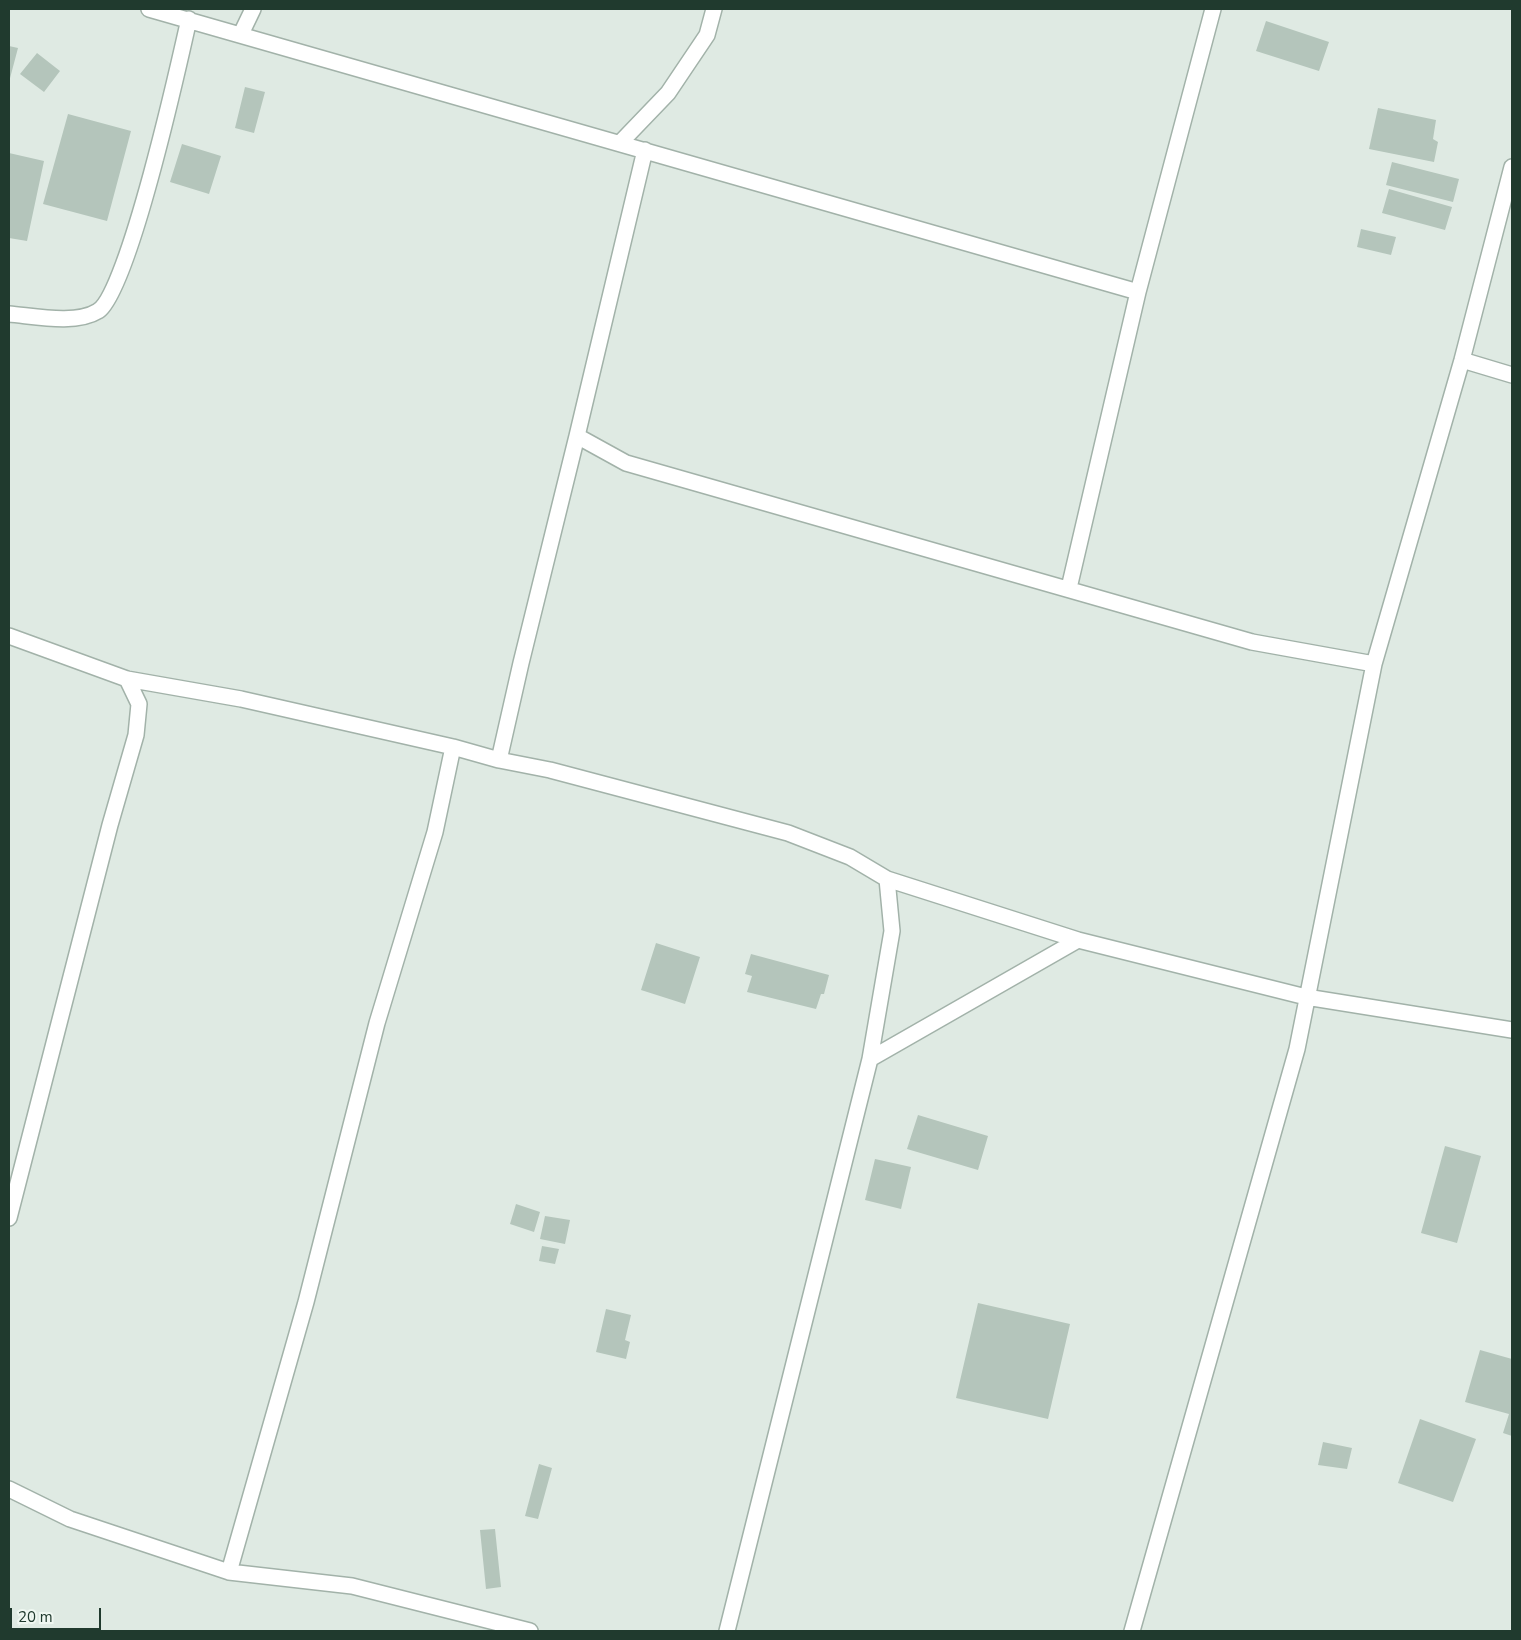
<!DOCTYPE html>
<style>
body{margin:0}
#map{position:relative;width:1521px;height:1640px;overflow:hidden;background:#dfeae3;font-family:"Nunito Sans",sans-serif}
canvas{display:block}
.frame{position:absolute;inset:0;border:10px solid #203a2e;pointer-events:none}
.scale{position:absolute;left:10px;top:1608px;width:91px;height:22px;box-sizing:border-box;border:2px solid #203a2e;border-top:0;padding-left:6px;font-size:15px;line-height:18px;white-space:nowrap;color:#203a2e;-webkit-text-stroke:4px #eff7f1;paint-order:stroke}
</style>
<div id="map">
<canvas width="1521" height="1640"></canvas>
<div class="frame"></div>
<div class="scale">20 m</div>
</div>
<script>
const context = document.querySelector('canvas').getContext('2d');
context.lineJoin = 'round';
function paint(path, color) { context.fillStyle = color; context.fill(path, 'evenodd'); }
function stroke(path, color, width, dash) { context.strokeStyle = color; context.lineWidth = width; context.lineCap = dash ? 'butt' : 'round'; context.setLineDash(dash || []); context.stroke(path); }
const building = new Path2D(`
 M1266,21L1329,42L1319,71L1256,51Z
 M9,46L18,48L9,82Z
 M37,53L60,71L44,92L20,74Z
 M245,87L265,92L254,133L235,128Z
 M1378,108L1436,120L1433,139L1438,142L1434,162L1369,149Z
 M68,114L131,131L107,221L43,204Z
 M182,144L221,156L209,194L170,182Z
 M9,153L44,161L27,241L9,238Z
 M1392,162L1459,179L1453,202L1386,185Z
 M1389,189L1452,207L1445,230L1382,213Z
 M1361,229L1396,237L1391,255L1357,247Z
 M656,943L700,957L685,1004L641,990Z
 M751,954L829,975L824,994H821L816,1009L747,992L752,976L745,974Z
 M918,1115L988,1136L978,1170L907,1149Z
 M1445,1146L1481,1156L1457,1243L1421,1233Z
 M875,1159L911,1167L901,1209L865,1200Z
 M516,1204L540,1212L534,1232L510,1224Z
 M545,1216L570,1220L565,1244L540,1239Z
 M542,1246L559,1249L555,1264L539,1261Z
 M978,1303L1070,1324L1048,1419L956,1398Z
 M606,1309L631,1315L625,1340L630,1342L626,1359L596,1352Z
 M1480,1350L1512,1359V1436L1503,1433L1509,1414L1465,1402Z
 M1420,1419L1476,1439L1453,1502L1398,1483Z
 M1323,1442L1352,1448L1347,1469L1318,1465Z
 M539,1464L552,1468L538,1519L525,1516Z
 M495,1529L501,1587L486,1589L480,1530Z`);
const street = new Path2D(`
 M149,9L1138,292
 M241,34L253,9
 M620,143L668,93L707,35L714,9
 M9,314C34,316 76,325 98,311C128,293 179,64 189,19
 M1462,360L1512,375
 M577,436L626,463L1252,642L1374,664
 M1069,588L1138,292L1213,9
 M9,636L127,679L241,699L453,747L499,760L550,770L788,833L850,857L887,879L892,931L870,1059
 M499,760L521,663L577,436L645,150
 M887,879L1078,940L1306,997L1512,1030
 M9,1218L110,825L136,735L139,704L127,679
 M9,1489L70,1519L229,1572L352,1586L530,1631
 M229,1572L306,1302L377,1023L435,832L453,747
 M727,1631L870,1059L1078,940
 M1132,1631L1297,1049L1374,664L1462,360L1512,167`);
paint(building, '#b4c5bb');
stroke(street, '#a2b2a9', 18);
stroke(street, '#fff', 15);
</script>
